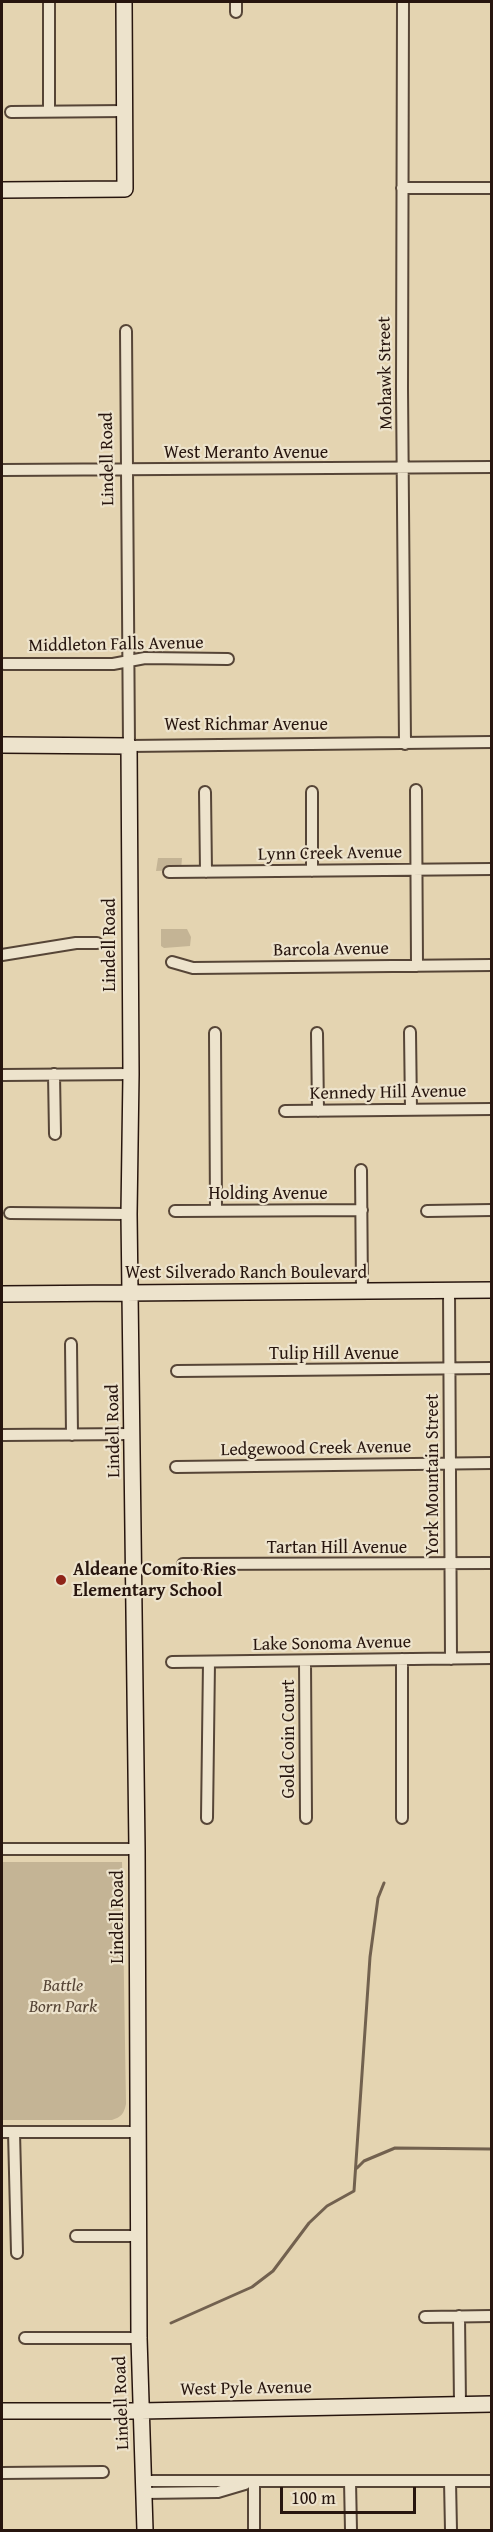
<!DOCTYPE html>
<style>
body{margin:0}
#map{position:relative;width:493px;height:2532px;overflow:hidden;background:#e4d4b1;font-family:"Gentium Book Plus",serif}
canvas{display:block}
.frame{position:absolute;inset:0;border:3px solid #27150e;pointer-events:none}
.scale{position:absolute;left:280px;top:2487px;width:136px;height:27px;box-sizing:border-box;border:3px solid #27150e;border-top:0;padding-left:8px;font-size:18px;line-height:21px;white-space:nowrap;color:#27150e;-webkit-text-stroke:4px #ede3cc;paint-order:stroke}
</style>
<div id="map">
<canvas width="493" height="2532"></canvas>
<div class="frame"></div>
<div class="scale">100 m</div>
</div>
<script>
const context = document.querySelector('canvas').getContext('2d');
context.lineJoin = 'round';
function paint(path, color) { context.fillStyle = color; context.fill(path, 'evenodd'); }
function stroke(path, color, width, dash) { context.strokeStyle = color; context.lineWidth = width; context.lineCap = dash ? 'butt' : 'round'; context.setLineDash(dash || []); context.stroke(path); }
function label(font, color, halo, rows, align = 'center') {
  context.font = font + ' "Gentium Book Plus",serif'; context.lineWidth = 4.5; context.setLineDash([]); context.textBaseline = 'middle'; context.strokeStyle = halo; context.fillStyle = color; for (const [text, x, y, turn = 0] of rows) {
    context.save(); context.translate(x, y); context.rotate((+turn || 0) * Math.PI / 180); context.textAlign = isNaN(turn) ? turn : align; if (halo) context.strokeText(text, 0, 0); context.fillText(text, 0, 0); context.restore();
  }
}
const green = new Path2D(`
 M158,858H182L181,870L156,871Z
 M161,929H187L191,937L190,946L164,948L161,946Z
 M2,1862H122L126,2104C124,2114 121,2117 112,2120H2Z`);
const stream = new Path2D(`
 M357,2168L364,2161L395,2148L492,2149
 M171,2323L252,2287L273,2271L309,2223L327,2206L354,2191L370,1957L378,1898L384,1883`);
const street = new Path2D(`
 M49,2V111
 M236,2V12
 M403,2L402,388L405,744
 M11,112L125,111
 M402,188H492
 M126,331L129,746L492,742
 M2,470L492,467
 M4,664H113L145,658L228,659
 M416,790L417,966
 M205,792L206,872
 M312,792V871
 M169,872L492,869
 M2,955L76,943H97
 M172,962L193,968L492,965
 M410,1032L411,1110
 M215,1033L216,1211
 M317,1033L318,1111
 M54,1074L55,1134
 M2,1075L131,1074
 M285,1111L492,1109
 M361,1170L362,1291
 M175,1211L362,1210
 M427,1211L492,1210
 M10,1213L129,1214
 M449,1291L451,1659
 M71,1344L72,1435
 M177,1371L492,1368
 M2,1435L133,1434
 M176,1467L492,1463
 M183,1564L492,1563
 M402,1659V1818
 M305,1661L306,1818
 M172,1662L492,1658
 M207,1818L209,1662
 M2,1849H137
 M2,2132H138
 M14,2132L17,2253
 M76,2236H139
 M459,2316L460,2404
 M425,2317L492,2316
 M25,2338H139
 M2,2473L103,2472
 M144,2481H492
 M254,2481V2530
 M350,2481L351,2530
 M450,2481L451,2530
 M144,2493L218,2492L245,2484`);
const secondary = new Path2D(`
 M2,190L125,189L124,2
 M2,745L129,746L131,1074L129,1214L137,1849L139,2338L145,2530
 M2,1294L492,1290
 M2,2411H141L492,2404`);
const markers = [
 [61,1580,6,"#8f2418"]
];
const streetNames = [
 ["Mohawk Street",386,373,-91],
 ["West Meranto Avenue",246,453],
 ["Lindell Road",108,459,-91],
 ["Middleton Falls Avenue",116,645,-1],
 ["West Richmar Avenue",246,725],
 ["Lynn Creek Avenue",330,854,-1],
 ["Lindell Road",110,945,-90],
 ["Barcola Avenue",331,950,-1],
 ["Kennedy Hill Avenue",388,1093,-1],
 ["Holding Avenue",268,1194],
 ["West Silverado Ranch Boulevard",246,1273],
 ["Tulip Hill Avenue",334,1354],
 ["Lindell Road",114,1431,-91],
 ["Ledgewood Creek Avenue",316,1449,-1],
 ["York Mountain Street",433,1475,-90],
 ["Tartan Hill Avenue",337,1548],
 ["Lake Sonoma Avenue",332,1644,-1],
 ["Gold Coin Court",289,1739,-90],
 ["Lindell Road",118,1917,-90],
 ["West Pyle Avenue",246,2389,-1],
 ["Lindell Road",122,2403,-92]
];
const poiNames = [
 ["Aldeane Comito Ries",73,1570],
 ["Elementary School",73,1591]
];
const parkNames = [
 ["Battle",63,1986],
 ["Born Park",63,2007]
];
paint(green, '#c4b495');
stroke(stream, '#72614f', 3);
stroke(street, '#564537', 14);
stroke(secondary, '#27150e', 18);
stroke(street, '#ede3cc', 10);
stroke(secondary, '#ede3cc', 15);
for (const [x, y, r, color] of markers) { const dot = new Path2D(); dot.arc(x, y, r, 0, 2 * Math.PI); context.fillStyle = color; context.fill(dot); stroke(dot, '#ede3cc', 2); }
label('18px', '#27150e', '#ede3cc', streetNames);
label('bold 18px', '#27150e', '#ede3cc', poiNames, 'left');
label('italic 18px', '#564536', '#ede3cc', parkNames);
</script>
